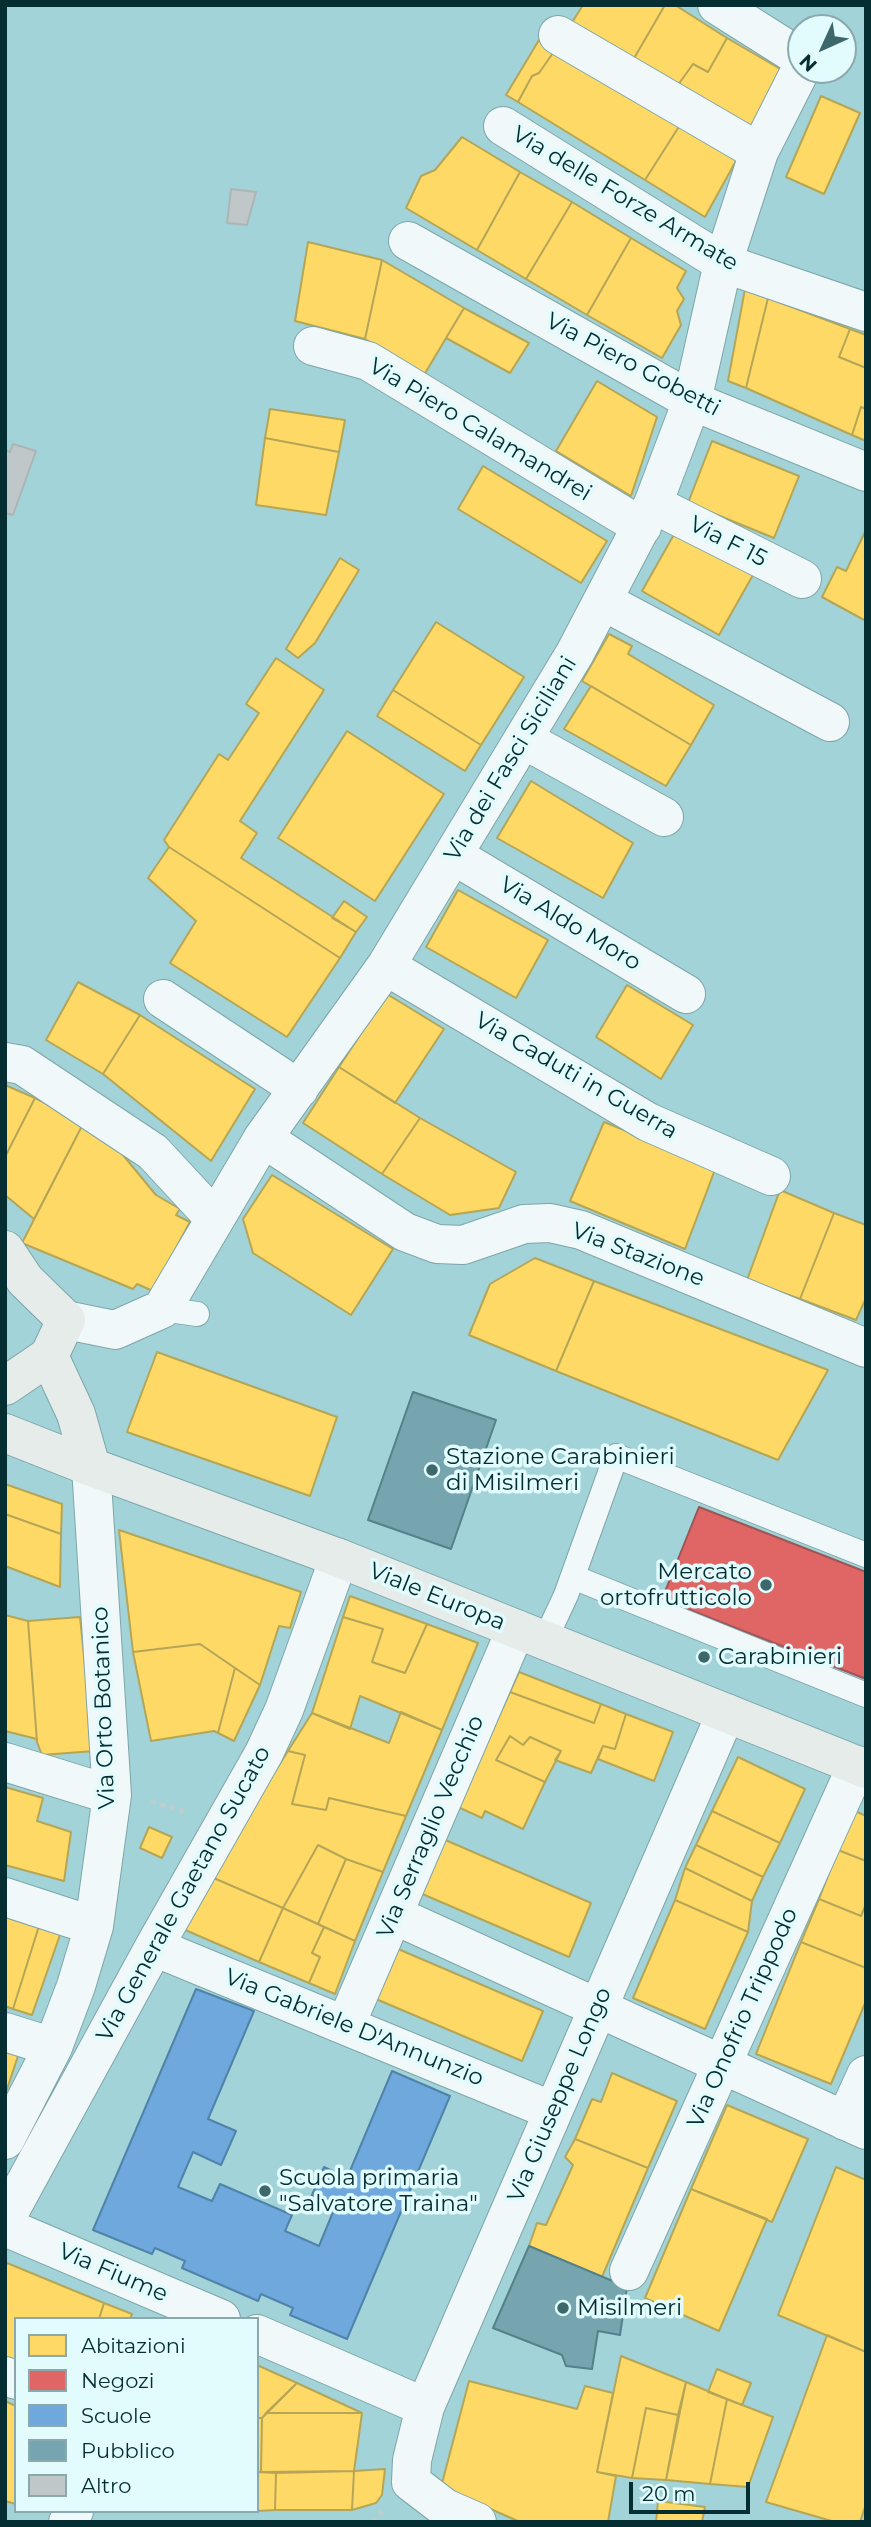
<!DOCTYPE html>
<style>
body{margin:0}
#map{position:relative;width:871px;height:2527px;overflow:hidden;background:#a1d3d8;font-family:Montserrat,sans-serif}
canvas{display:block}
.frame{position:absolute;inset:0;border:7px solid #052e32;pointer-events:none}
.legend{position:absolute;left:14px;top:2317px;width:245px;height:196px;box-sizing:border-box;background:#e2fbfd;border:2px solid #8aa9ac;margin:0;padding:9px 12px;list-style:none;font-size:21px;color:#052e32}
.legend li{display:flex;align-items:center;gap:14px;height:35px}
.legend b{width:35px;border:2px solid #8aa9ac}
.north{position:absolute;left:787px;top:14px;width:70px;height:70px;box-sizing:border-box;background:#e2fbfd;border:2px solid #8aa9ac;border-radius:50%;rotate:225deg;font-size:19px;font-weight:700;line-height:28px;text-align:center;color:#052e32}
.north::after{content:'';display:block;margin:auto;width:24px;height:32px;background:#3c686c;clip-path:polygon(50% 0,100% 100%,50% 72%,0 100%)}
.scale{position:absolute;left:629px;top:2482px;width:121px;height:32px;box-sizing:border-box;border:4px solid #052e32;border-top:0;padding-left:9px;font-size:21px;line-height:24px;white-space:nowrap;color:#052e32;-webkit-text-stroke:5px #e2fbfd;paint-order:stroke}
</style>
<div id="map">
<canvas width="871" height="2527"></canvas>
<div class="frame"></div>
<ul class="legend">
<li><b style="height:19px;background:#ffd966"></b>Abitazioni</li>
<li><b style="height:19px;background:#e06666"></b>Negozi</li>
<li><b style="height:19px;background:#6fa8dc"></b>Scuole</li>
<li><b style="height:19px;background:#76a5af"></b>Pubblico</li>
<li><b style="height:19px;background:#c0c7c8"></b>Altro</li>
</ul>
<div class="north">N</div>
<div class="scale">20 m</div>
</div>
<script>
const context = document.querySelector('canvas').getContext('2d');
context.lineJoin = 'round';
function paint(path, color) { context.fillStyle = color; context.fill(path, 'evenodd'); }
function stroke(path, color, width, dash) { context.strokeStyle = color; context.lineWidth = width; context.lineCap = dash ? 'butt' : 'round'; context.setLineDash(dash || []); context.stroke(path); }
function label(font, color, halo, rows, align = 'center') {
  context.font = font + ' Montserrat,sans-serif'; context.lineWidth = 7; context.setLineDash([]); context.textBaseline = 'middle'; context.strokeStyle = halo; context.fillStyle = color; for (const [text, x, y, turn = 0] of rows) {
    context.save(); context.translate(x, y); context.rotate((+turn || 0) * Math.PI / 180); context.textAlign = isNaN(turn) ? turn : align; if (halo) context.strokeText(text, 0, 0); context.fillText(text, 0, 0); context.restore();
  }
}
const homes = new Path2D(`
 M583,5H665L633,60L571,24Z
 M665,5H675L727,38L708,72L693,64L678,85L633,60Z
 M727,38L782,70L753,129L678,85L693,64L708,72Z
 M539,40L555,50L539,73L532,76L518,102L506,95Z
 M555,50L680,125L645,180L518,102L532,76L539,73Z
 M821,96L860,113L824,194L786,177Z
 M680,125L737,159L705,217L645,180Z
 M462,137L520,172L477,250L406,208L421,176L435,170Z
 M520,172L572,202L526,279L477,250Z
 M572,202L631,238L587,315L526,279Z
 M631,238L686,271L677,288L684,299L677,311L681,325L662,358L587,315Z
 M308,242L382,260L365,339L295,321Z
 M382,260L464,308L424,375L365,339Z
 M745,289L768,298L746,388L728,381Z
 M768,298L850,329L839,357L866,368V409L861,407L852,435L746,388Z
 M464,308L529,343L510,373L446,338Z
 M850,329L866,335V368L839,357Z
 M597,381L657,417L631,496L556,451Z
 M861,407L866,409V441L852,435Z
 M270,409L345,420L339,452L265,438Z
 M265,438L339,452L326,515L256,505Z
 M712,441L799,476L774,538L688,503Z
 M483,466L607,541L581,583L458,509Z
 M866,530V621L822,597L837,567L846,571Z
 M676,531L753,575L719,635L642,591Z
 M340,558L359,570L315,643L298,658L286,649Z
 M436,622L524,677L481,745L393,690Z
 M609,634L632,646L628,654L714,705L691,745L582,681Z
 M276,658L324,690L240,821L257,833L241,858L356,932L340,958L169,847L164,840L219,754L228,760L259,713L246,704Z
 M591,686L691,745L666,786L564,729Z
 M393,690L481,745L465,771L377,716Z
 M347,731L444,794L375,901L278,838Z
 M531,781L633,843L603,898L497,838Z
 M169,847L340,958L287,1037L170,963L196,921L148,878Z
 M458,890L548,940L516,998L426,947Z
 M344,901L367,917L356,932L332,918Z
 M78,982L140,1015L103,1074L46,1040Z
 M627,985L693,1025L661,1079L596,1037Z
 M387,994L444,1029L395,1103L339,1067Z
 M140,1015L255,1089L211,1161L103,1074Z
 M339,1067L420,1118L382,1174L303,1123Z
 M5,1085L35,1098L5,1157Z
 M35,1098L84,1122L34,1219L5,1195V1157Z
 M420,1118L516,1172L499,1208L450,1215L382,1174Z
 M84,1122L118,1149L156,1195L180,1209L176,1215L190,1222L153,1291L137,1284L133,1289L22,1243Z
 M604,1122L716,1167L685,1249L570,1201Z
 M272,1175L393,1249L351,1315L253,1253L243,1219Z
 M780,1190L834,1213L800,1299L747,1280Z
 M834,1213L866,1225V1298L856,1320L800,1299Z
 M535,1258L594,1281L556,1371L469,1335L490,1284Z
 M594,1281L828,1370L778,1460L556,1371Z
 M157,1352L337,1417L310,1496L127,1432Z
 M5,1484L62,1504L61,1534L5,1514Z
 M5,1514L61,1534L60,1587L5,1566Z
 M119,1530L301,1592L290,1628L279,1626L260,1685L200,1644L133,1652Z
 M350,1596L427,1624L405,1673L372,1662L383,1629L343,1617Z
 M5,1615L28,1621L37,1742V1739L5,1731Z
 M80,1617L94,1751L42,1755L37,1742L28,1621Z
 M343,1617L383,1629L372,1662L405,1673L427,1624L478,1643L442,1730L360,1696L350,1729L312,1713Z
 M200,1644L235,1668L218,1733L214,1731L151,1741L133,1652Z
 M235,1668L260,1685L234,1741L218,1733Z
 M519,1672L601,1704L594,1723L510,1692Z
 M510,1692L594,1723L601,1704L626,1714L615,1749L603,1746L591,1773L555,1760L561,1751L530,1737L523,1745L510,1736L496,1760L545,1782L523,1829L485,1811L482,1818L458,1807Z
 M401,1712L442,1730L406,1816L329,1798L326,1810L292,1804L305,1755L288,1751L312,1713L389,1743Z
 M626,1714L673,1732L654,1781L598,1759L603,1746L615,1749Z
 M510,1736L523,1745L530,1737L561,1751L545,1782L496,1760Z
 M288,1751L305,1755L292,1804L326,1810L329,1798L406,1816L383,1872L346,1859L318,1845L283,1908L209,1876Z
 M738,1757L805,1789L780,1843L712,1811Z
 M5,1787L43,1798L37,1821L71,1832L64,1881L5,1865Z
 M712,1811L780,1843L763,1877L696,1845Z
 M855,1811L866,1816V1861L838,1850Z
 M149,1827L172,1837L162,1858L140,1848Z
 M443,1839L591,1903L569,1957L420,1893Z
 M318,1845L346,1859L318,1924L283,1908Z
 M696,1845L763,1877L752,1901L685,1868Z
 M838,1850L866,1861V1904L861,1916L819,1899Z
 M346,1859L383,1872L355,1941L318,1924Z
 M685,1868L752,1901L748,1932L675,1900Z
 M209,1876L283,1908L259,1962L183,1929Z
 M819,1899L861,1916L866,1904V1968L801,1942Z
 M675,1900L748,1932L705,2029L633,1998Z
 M283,1908L324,1927L312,1953L320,1957L309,1983L259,1962Z
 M5,1915L39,1926L13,2009L5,2006Z
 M39,1926L61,1932L32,2015L13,2009Z
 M324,1927L355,1941L335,1994L309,1983L320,1957L312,1953Z
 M801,1942L866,1968V2001L831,2084L756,2054Z
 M398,1949L543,2011L522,2061L376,1999Z
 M5,2042L21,2047L5,2095Z
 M612,2073L677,2101L648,2168L575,2139L592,2099L601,2102Z
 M727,2105L808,2139L772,2222L691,2189Z
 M575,2139L648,2168L602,2277L529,2246L537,2223L546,2225L573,2165L565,2157Z
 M836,2167L866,2180V2352L778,2315Z
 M691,2189L767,2219L719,2331L645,2298Z
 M7,2263L104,2303L99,2319H16V2364L5,2360V2266Z
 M104,2303L132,2314L130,2319H99Z
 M827,2335L866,2352V2504L860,2522H835L766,2502Z
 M621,2356L686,2382L678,2415L646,2408L632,2478L597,2472Z
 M257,2365L297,2383L262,2418H257Z
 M717,2369L751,2383L742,2405L708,2392Z
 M469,2381L577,2409L585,2386L613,2393L597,2472L616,2476L608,2522H520L441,2487Z
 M686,2382L727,2399L710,2484L666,2480Z
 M297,2383L362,2413H266Z
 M727,2399L773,2417L748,2487L710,2484Z
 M5,2401L16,2406V2504L5,2501Z
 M646,2408L678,2415L666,2480L632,2478Z
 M266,2413H362L354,2471L261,2472L262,2418Z
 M257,2418H262L261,2472H257Z
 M385,2469L382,2495L376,2503L352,2510L354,2471Z
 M354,2471L352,2510H275L276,2473Z
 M257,2472L276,2473L275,2510L257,2511Z
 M658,2501L705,2507L702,2522H656Z`);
const shops = new Path2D(`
 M699,1507L866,1572V1679L662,1599Z`);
const schools = new Path2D(`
 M196,1989L254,2011L208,2119L236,2131L221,2165L193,2152L178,2187L212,2201L220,2184L292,2215L285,2231L319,2246L333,2212L309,2202L324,2167L347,2178L392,2071L450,2096L347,2339L290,2315L293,2308L261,2294L258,2301L182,2268L185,2261L155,2248L152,2254L93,2230Z`);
const public = new Path2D(`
 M413,1392L496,1420L451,1549L368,1520Z
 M529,2246L627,2287L620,2335L598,2331L592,2369L566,2366L562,2355L493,2328Z`);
const building = new Path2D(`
 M231,189L256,192L247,225L227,223Z
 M13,444L36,451L13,515L5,513V450L10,452Z`);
const path = new Path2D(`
 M151,1801L186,1812
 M372,2522L384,2510`);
const lane = new Path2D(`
 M162,1309L197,1314
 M573,1577L866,1695
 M545,1640L566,1595L616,1456L866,1555`);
const street = new Path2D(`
 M717,5L801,58
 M558,35L759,152
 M503,126L723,263L866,312
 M408,241L692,401L866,472
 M313,346L368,361L642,527
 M653,504L802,579
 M603,601L830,722
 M523,739L664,817
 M453,855L686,994
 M386,966L648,1122L771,1176
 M163,999L299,1089
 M5,1062L22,1065L153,1152L215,1219
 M263,1138L405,1232L437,1244L463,1245L524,1224L550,1223L581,1230L866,1348
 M66,1320L115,1330L162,1309L263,1138L386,966L575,653L653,504L692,401L723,263L759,152L801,69
 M5,1762L112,1795
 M5,1897L94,1926
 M394,1915L866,2130
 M154,1947L553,2111
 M346,2024L516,1629
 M5,2032L53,2047
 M845,2121L866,2075
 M5,2140L53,2047L76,1986L94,1926L112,1795L91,1467
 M5,2220L154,1947L264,1753L284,1710L339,1558
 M5,2227L221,2319
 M629,2271L857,1765
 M257,2334L425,2407
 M5,2376L16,2380
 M68,2522L74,2511
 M477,2522L445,2508L411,2482L412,2460L425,2407L726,1713`);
const secondary = new Path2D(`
 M5,1250L25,1280L66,1320L49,1356L76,1414L91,1467
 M5,1386L49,1356
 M5,1433L91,1467L339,1558L866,1769`);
const markers = [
 [432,1470,7,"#3c686c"],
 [766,1585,7,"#3c686c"],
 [704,1657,7,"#3c686c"],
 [265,2191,7,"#3c686c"],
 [563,2308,7,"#3c686c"]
];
const streetNames = [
 ["Via delle Forze Armate",625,199,31],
 ["Via Piero Gobetti",633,365,28],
 ["Via Piero Calamandrei",480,430,31],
 ["Via F 15",728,542,27],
 ["Via dei Fasci Siciliani",511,759,-59],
 ["Via Aldo Moro",570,924,31],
 ["Via Caduti in Guerra",576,1076,30],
 ["Via Stazione",638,1255,21],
 ["Viale Europa",437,1597,22],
 ["Via Orto Botanico",104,1708,-92],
 ["Via Serraglio Vecchio",431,1827,-67],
 ["Via Generale Gaetano Sucato",184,1894,-61],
 ["Via Onofrio Trippodo",743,2018,-66],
 ["Via Gabriele D'Annunzio",354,2028,22],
 ["Via Giuseppe Longo",560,2095,-67],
 ["Via Fiume",113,2273,23]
];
const poiNames = [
 ["Stazione Carabinieri",446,1457],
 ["di Misilmeri",446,1483],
 ["Mercato",752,1572,"right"],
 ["ortofrutticolo",752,1598,"right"],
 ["Carabinieri",718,1657],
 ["Scuola primaria",279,2178],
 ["\"Salvatore Traina\"",279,2204],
 ["Misilmeri",577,2308]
];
paint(homes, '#ffd966');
stroke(homes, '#b4a656', 2);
paint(shops, '#e06666');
stroke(shops, '#9e5556', 2);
paint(schools, '#6fa8dc');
stroke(schools, '#4f83a9', 2);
paint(public, '#76a5af');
stroke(public, '#54818a', 2);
paint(building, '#c0c7c8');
stroke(building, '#acb5b6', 2);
stroke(lane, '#7ea6aa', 26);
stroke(street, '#7ea6aa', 40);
stroke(secondary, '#7ea6aa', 40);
stroke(path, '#bececf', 4.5, [5, 5]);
stroke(lane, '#f1f8f9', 24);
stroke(street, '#f1f8f9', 38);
stroke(secondary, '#e6ecea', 38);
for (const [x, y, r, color] of markers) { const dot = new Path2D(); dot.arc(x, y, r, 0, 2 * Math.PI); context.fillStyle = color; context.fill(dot); stroke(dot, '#e2fbfd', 2.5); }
label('23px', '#052e32', '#e2fbfd', streetNames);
label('23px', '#052e32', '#e2fbfd', poiNames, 'left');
</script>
